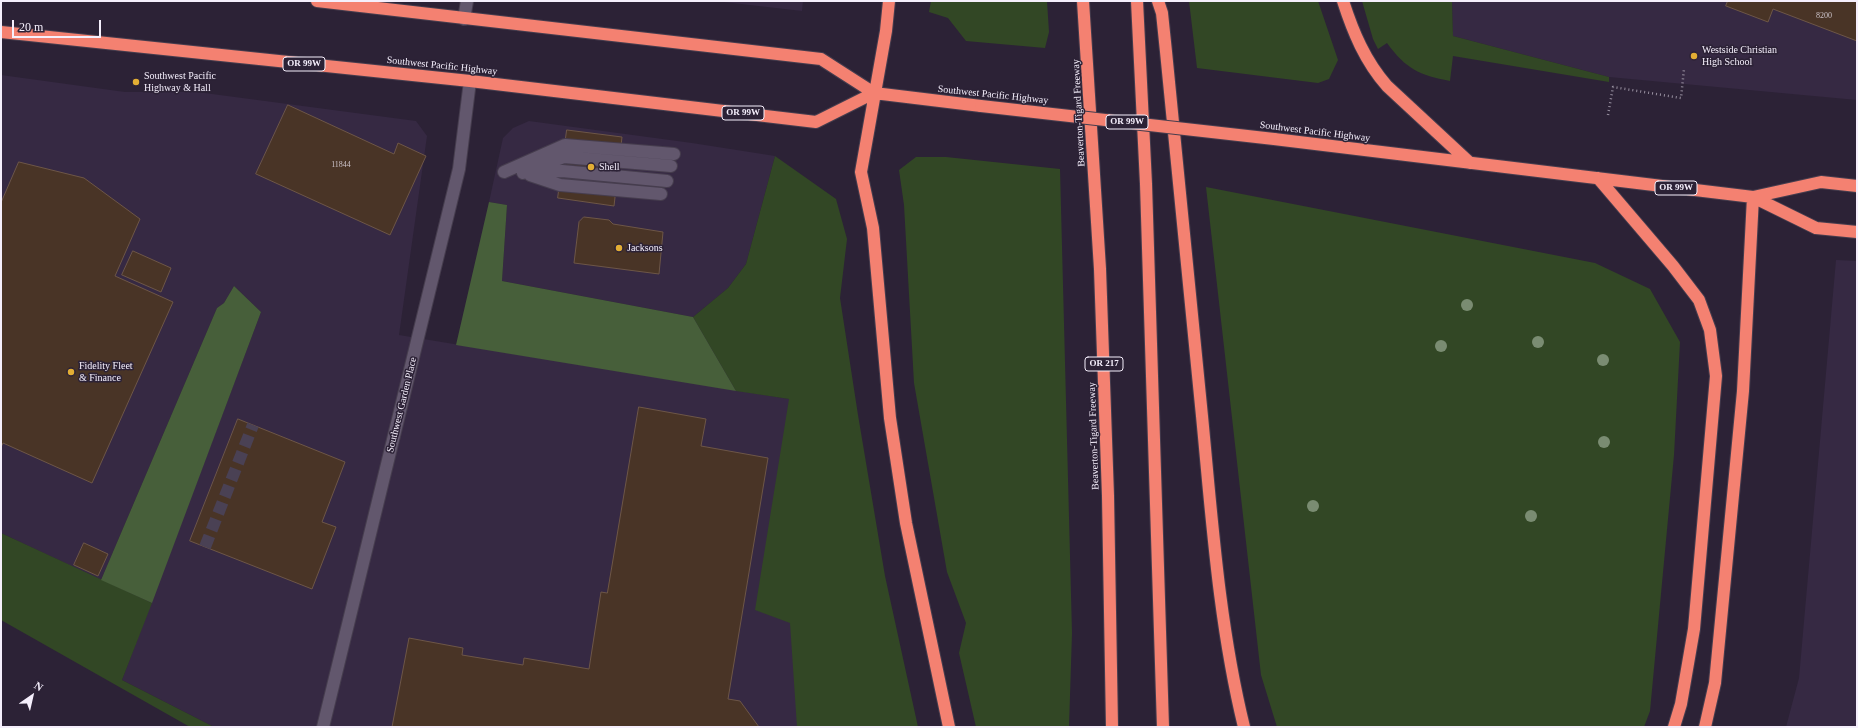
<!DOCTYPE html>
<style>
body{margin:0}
#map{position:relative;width:1858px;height:728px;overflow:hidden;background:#2c2236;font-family:Georgia,serif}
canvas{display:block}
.frame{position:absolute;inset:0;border:2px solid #f5effc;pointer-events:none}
.north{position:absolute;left:12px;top:676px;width:40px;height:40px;-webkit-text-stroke:3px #2c2236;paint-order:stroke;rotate:34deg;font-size:11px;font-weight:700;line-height:16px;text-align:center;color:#f5effc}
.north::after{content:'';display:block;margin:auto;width:14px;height:18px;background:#f5effc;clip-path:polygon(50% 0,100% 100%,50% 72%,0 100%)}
.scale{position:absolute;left:12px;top:20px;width:89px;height:18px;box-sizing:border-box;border:2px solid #f5effc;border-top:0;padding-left:5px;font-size:12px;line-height:14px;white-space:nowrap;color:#f5effc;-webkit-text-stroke:3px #2c2236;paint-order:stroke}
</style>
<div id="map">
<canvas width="1858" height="728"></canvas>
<div class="frame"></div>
<div class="north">N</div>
<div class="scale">20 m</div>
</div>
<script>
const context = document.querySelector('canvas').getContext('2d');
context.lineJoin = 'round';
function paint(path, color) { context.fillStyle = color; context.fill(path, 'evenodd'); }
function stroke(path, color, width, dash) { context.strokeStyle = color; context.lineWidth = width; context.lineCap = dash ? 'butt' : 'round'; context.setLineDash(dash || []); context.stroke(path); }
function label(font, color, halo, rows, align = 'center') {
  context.font = font + ' Georgia,serif'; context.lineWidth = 3; context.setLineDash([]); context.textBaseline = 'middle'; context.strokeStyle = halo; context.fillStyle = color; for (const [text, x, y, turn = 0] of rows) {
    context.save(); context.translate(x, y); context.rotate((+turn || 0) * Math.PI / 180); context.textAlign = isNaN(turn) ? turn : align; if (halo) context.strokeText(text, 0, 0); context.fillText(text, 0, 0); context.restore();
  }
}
const built = new Path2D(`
 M715,1H803L802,11Z
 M1452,1H1857V100L1609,77L1453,36Z
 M1,75L125,92H197L416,121L427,136L399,335L789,399L855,727H214L122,680L261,312L234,286L224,303L217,308L101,580L1,533Z
 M529,121L692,143L775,156L746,264L728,288L693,317L502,281L507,205L489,202L503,138L513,128Z
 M1836,260L1857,261V727H1786L1799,678Z`);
const green = new Path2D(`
 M931,1H1047L1049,32L1045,48L966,41L948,18L929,12Z
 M1189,1H1318L1338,60L1329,79L1318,83L1197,68Z
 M1362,1H1452L1453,36L1609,77V82L1453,56L1450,81C1419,75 1406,69 1387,43L1378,49L1373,39Z
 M775,156L836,199L847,239L840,298L858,415L885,576L918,727H797L790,623L755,610L789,399L736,391L693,317L728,288L746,264Z
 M916,157H946L1060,169L1072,633L1069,727H976L959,653L966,623L947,572L914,383L904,205L899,170Z
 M1206,187L1595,263L1650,289L1680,342L1674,455L1650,711L1644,727H1277L1261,675Z
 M1,533L152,603L122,680L214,727H190L1,620Z`);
const forest = new Path2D(`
 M489,202L507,205L502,281L693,317L736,391L456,345Z
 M234,286L261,312L152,603L101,580L217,308L224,303Z`);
const building = new Path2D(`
 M1728,1H1857V41L1773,9L1768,22L1726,6Z
 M288,105L394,154L398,143L426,156L390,235L256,174Z
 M567,130L622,137L614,206L558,198Z
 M19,162L84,178L140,219L115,276L173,302L92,483L3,443L1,447V203Z
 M584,217L609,220L613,224L663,232L659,274L574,263L579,222Z
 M133,251L171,268L161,292L122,275Z
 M639,407L706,419L701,446L768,458L728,699L740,701L759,727H392L409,638L463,648L462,655L523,665L524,658L589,669L601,592L607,593Z
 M238,419L345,462L322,522L336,527L312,589L190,541Z
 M84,543L108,554L98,576L74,565Z`);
const minorTunnel = new Path2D(`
 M205,547L253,425`);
const path = new Path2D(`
 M1608,115L1613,87L1681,98L1684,69`);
const minor = new Path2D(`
 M464,19L467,1
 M504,172L565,145L674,154
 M534,172L562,171L667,181
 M523,173L564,157L671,166
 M530,175L560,185L661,194
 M323,727L459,169L470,81`);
const highway = new Path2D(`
 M317,1L821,59L874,93L981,106
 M889,1L886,31L861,172L873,228L890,418L906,523L949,727
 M1083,1L1100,269L1108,496L1112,727
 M1137,1L1146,184L1163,727
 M1158,1L1162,13C1176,147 1189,281 1202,416C1212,520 1219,625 1244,727
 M1343,1C1353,32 1365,61 1387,86L1470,163
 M1,32L470,81L816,122L874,93
 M1274,139L1753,197L1816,228L1857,232
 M1598,178L1673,266L1699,300L1710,330L1716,376L1694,629L1681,704L1674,727
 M1753,197L1821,182L1857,186
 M1705,727L1715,683L1743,391L1753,197`);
const highwayBridge = new Path2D(`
 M981,106L1274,139`);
const trees = [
 [1467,305],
 [1538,342],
 [1441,346],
 [1603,360],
 [1604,442],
 [1313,506],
 [1531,516]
];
const markers = [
 [1694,56,4,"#e3ae34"],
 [136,82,4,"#e3ae34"],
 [591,167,4,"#e3ae34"],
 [619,248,4,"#e3ae34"],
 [71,372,4,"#e3ae34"]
];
const numberNames = [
 ["8200",1824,16],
 ["11844",341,165]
];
const shields = [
 [304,64,42],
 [743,113,42],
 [1127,122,42],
 [1676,188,42],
 [1104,364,38]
];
const shieldNames = [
 ["OR 99W",304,64],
 ["OR 99W",743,113],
 ["OR 99W",1127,122],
 ["OR 99W",1676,188],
 ["OR 217",1104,364]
];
const poiNames = [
 ["Westside Christian",1702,50],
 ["High School",1702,62],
 ["Southwest Pacific",144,76],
 ["Highway & Hall",144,88],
 ["Shell",599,167],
 ["Jacksons",627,248],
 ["Fidelity Fleet",79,366],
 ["& Finance",79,378]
];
const streetNames = [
 ["Southwest Pacific Highway",442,66,6],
 ["Southwest Pacific Highway",993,95,6],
 ["Beaverton-Tigard Freeway",1079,113,-93],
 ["Southwest Pacific Highway",1315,132,7],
 ["Southwest Garden Place",402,405,-76],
 ["Beaverton-Tigard Freeway",1094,436,-92]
];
paint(built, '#362943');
paint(green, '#324725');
paint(forest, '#475f3a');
paint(building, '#493426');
stroke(building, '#6d5647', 1);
stroke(minorTunnel, '#4a4154', 12, [12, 6]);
stroke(minor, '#463d4e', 14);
stroke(highway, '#463d4e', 14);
stroke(path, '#978f9f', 2.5, [1, 3]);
stroke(minor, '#62576d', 12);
stroke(highway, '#f48171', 12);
stroke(highwayBridge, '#463d4e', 14, []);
stroke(highwayBridge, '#f48171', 12);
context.fillStyle = '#7a8c72';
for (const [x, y] of trees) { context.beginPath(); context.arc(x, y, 6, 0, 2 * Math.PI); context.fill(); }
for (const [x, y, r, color] of markers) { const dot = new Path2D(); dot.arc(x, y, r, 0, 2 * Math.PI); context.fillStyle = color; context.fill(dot); stroke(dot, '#2c2236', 1.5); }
label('8px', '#cac0c6', null, numberNames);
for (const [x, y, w] of shields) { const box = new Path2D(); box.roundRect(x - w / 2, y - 7, w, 14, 3); context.fillStyle = '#2c2236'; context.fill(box); stroke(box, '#f5effc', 1); }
label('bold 9px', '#f5effc', null, shieldNames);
label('10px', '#f5effc', '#2c2236', poiNames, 'left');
label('10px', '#f5effc', '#2c2236', streetNames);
</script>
